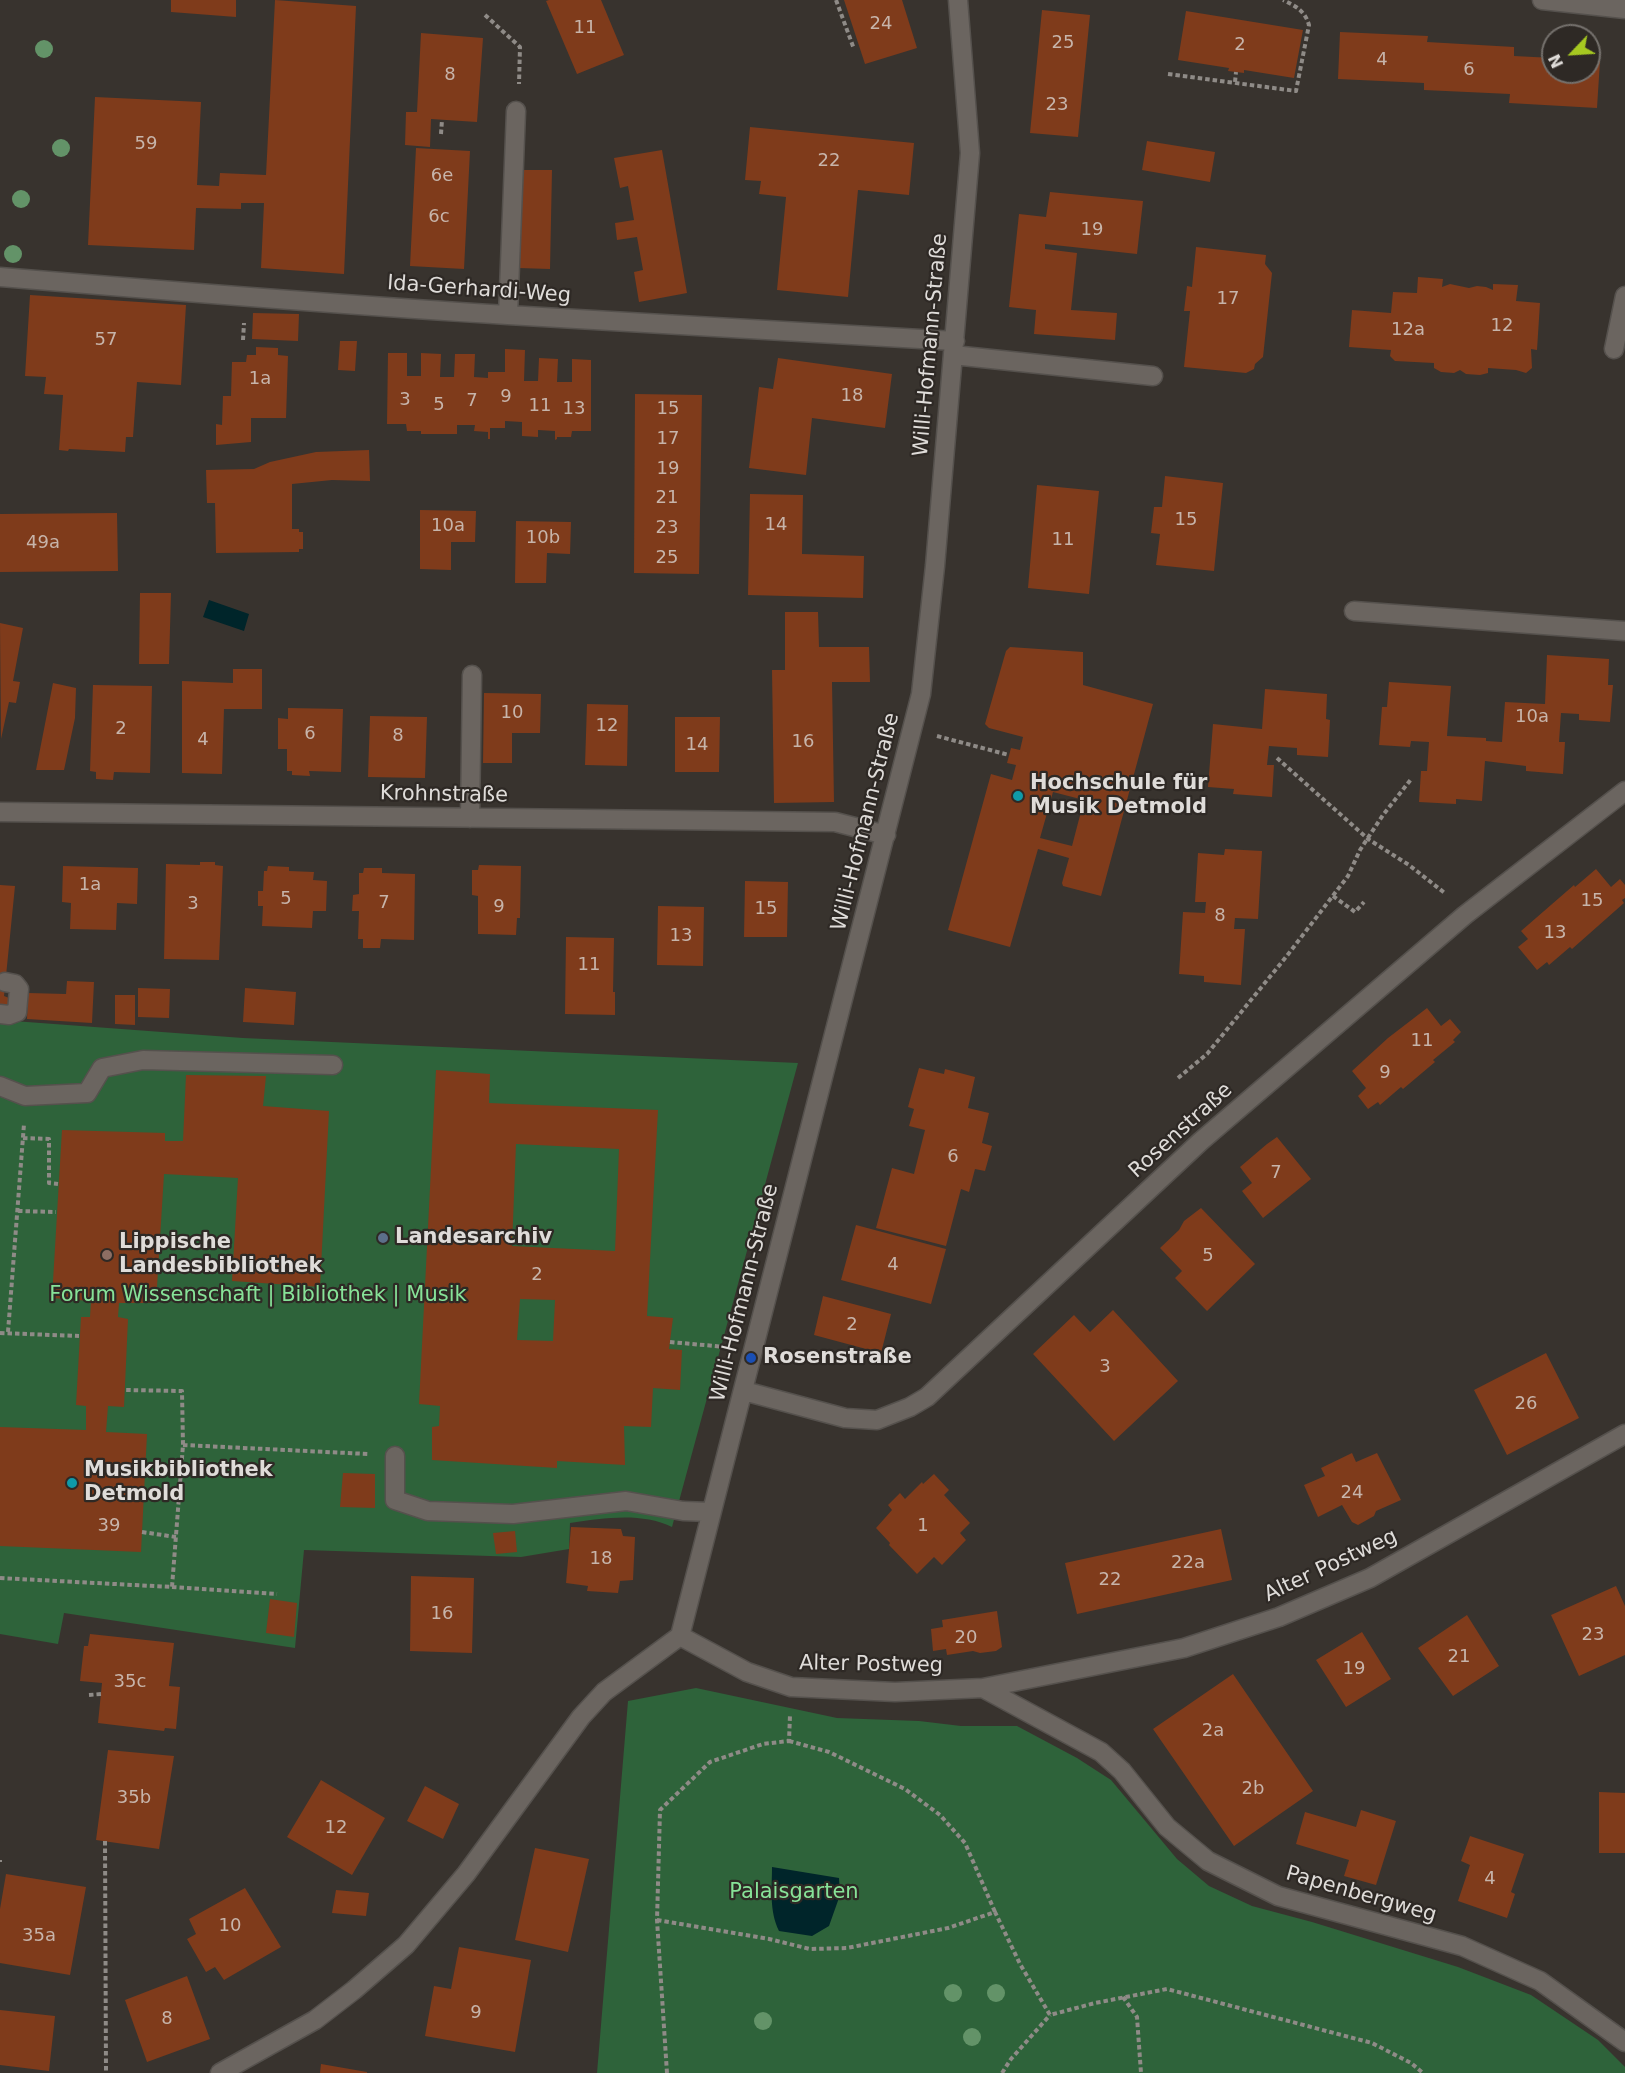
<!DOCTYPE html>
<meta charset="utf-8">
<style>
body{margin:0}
#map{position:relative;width:1625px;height:2073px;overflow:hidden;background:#38332e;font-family:"DejaVu Sans",sans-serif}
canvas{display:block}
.north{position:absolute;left:1541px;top:24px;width:60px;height:60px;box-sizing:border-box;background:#2e2925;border:2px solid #75716d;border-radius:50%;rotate:245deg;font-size:16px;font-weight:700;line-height:24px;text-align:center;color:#dfdcd9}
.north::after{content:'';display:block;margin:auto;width:21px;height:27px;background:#a6c821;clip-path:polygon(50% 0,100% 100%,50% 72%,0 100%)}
</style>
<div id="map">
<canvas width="1625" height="2073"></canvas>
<div class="north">N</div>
</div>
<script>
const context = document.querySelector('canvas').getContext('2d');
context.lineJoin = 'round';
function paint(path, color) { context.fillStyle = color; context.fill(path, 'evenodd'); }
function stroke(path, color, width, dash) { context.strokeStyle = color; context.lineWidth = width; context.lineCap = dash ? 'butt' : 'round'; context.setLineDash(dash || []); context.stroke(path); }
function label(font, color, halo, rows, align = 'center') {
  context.font = font + ' "DejaVu Sans",sans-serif'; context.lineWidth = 4.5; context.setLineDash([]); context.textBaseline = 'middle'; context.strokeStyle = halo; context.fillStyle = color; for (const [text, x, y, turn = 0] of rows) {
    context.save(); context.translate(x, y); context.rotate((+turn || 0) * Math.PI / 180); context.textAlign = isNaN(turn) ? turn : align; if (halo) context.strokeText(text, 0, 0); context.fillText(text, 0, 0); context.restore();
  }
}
const green = new Path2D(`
 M0,1020L243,1038L798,1063L672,1527C641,1512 604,1518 570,1523L569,1549L521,1557L304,1550L295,1648L64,1613L58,1644L0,1634Z
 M696,1688L837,1718L919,1721L961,1726H1017L1077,1758L1111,1780L1177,1859L1209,1886L1252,1906L1312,1922L1458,1967L1531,1995L1598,2040L1625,2067V2073H597L628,1701Z`);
const water = new Path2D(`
 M209,600L249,614L244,631L203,617Z
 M772,1867L839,1878L840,1895L829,1926L812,1936L779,1931C769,1911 772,1888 772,1867Z`);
const building = new Path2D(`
 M171,0H236V17L171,12Z
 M275,0L356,6L344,274L261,268L264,203H241V209L196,208L194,250L88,245L95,97L201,102L197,185L219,186L220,173L266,175Z
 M549,0H601L624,55L577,74L546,1Z
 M844,0H902L917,48L865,64Z
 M1042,10L1090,15L1078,137L1030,133Z
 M1186,11L1303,30L1294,78L1244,70V73L1228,71L1229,68L1178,60Z
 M1340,32L1428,36L1427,42L1514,47V56L1553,58V72H1589V60L1600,61L1597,108L1509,103L1510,94L1424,90V83L1338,79Z
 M421,33L483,38L477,122L431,119L430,147L405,145L406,112H417Z
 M750,127L914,143L909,195L858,190L848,297L777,290L786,197L759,194L761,181L745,180Z
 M1147,141L1215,152L1210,182L1142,170Z
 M416,148L470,151L464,269L410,266Z
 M662,150L687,293L639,302L634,272L643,270L637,237L617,240L615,223L634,220L628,186L620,188L614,158Z
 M521,170H552L550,269L518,268Z
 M1050,192L1143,201L1137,254L1045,244V249L1077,253L1071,310L1117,313L1115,340L1034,334L1036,310L1009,307L1019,214L1046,217Z
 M1196,247L1266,255L1265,264L1272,273L1263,357L1255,364L1254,369L1246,373L1184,367L1190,311H1184L1187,286L1192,287Z
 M1418,277L1443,279L1442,287L1450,284L1469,288L1477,286L1486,287L1493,290V284L1518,285L1516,301L1540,303L1537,350L1531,349L1532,368L1526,373L1516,370L1488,368V373L1480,375L1466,374L1460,370L1454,373L1441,372L1434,368V363L1395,361L1390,356L1391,350L1349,347L1352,310L1391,313L1393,292L1417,293Z
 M30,295L186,305L181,385L137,382L133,437H126L125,452L69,449L68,451L59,450L63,395L44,394L46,377L25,376Z
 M253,313L299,314L298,341L252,339Z
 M340,341H357L355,371L338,370Z
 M256,347L278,348V355L288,356L286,418H251V442L216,445V424L222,425L223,396H231L232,362H246L247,355H256Z
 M505,349L525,350L524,381H538L539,358L558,359L557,382H572V359L591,360V431H572L571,437H557V439L555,440V431L538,430V437L522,436V422L505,421V428H490V439H488V432L474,431L475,425H457V434H421V431H407L406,424H387L388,353H407V376H421V353L441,354L440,377H454L455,354H475L474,377L488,378V372H505Z
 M778,358L892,374L885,428L812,418L806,475L749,468L759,387L773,389Z
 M635,394L702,395L699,574L634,573Z
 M369,450L370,481L332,480L292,484V529H299V532H303V549H299V552L216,553L215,503H207L206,470L254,469L270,462L316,452Z
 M1165,476L1223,483L1214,571L1156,565L1160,534L1151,533L1154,507H1162Z
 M1037,485L1099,491L1089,594L1028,588Z
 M750,494L803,495L802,554L864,556L863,598L748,595Z
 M420,510L476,511L475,542H451V570L420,569Z
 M117,513L118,571L0,572V514Z
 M516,521L571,522L570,554L547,553L546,583H515Z
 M140,593H171L169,664H139Z
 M785,612H818L819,647H869L870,682H832L834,802L774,803L772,670H785Z
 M0,623L23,628L13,681L20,682L16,703L9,702L1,739Z
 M1010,647L1083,652V685L1153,704L1101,896L1063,886L1062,883L1069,858L1038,849L1010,947L948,930L991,774L1012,780L1016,765L1007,763L1011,748L1020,750L1023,737L989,728L985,724L1006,651ZM1053,792L1084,800L1072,846L1040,838Z
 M1547,655L1609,659L1608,685H1613L1610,722L1579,720V714L1561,713L1559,742H1565L1563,774L1526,771V766L1485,761L1482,801L1456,799V804L1419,802L1421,771H1427L1429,742L1411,741L1410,747L1379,745L1382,707H1387L1389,682L1451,686L1447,736L1486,738V741L1502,742L1505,702L1545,704Z
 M233,669H262V709H224L222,774L182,773V681L233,683Z
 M53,683L76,688L75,718L64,770H36Z
 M93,685L152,686L150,773L114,772L113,780L96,779V772L90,771Z
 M1265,689L1327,694L1326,719L1330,720L1328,757L1297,755V748L1269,746L1267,765H1274L1272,797L1233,794L1234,789L1208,787L1213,724L1262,729Z
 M484,693L541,694L540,733H512V763H483Z
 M587,704L628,705L627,766L585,765Z
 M288,708L343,709L341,772L309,771L310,776L292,775V771H287V749H278V718L288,719Z
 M370,716L427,717L425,778L368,777Z
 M675,717H720L719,772H675Z
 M1225,849L1262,851L1258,919L1235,918L1234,929H1245L1241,985L1204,982V976L1179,974L1183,912L1205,913L1206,902H1195L1198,853L1224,855Z
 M200,862H215V865L223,866L219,960L164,959L166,864L200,865Z
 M479,865L521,866L520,918H517L516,935L478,934V896L472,895V870H478Z
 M63,866L138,868L137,904L117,903L116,930L70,929L71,903L62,902Z
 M268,866L289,867V871L314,872L313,880L327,881L326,911H313L312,928L262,926L263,906H258V891H263L264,871H267Z
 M364,868H382V873L415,874L414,940L381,939L380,948H363V939H358L359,911H352L353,895L359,894V873H363Z
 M1596,869L1611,887L1620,879L1625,885V898L1622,900L1624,903L1572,949L1570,947L1549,965L1547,962L1537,970L1518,947L1528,939L1521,931L1574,885L1575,887Z
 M745,881L788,882L787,937H744Z
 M0,885L15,886L4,996L9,998L7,1009L0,1008Z
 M658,906L704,907L703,966L657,965Z
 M566,937L614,938L613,992H615V1015L565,1014Z
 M67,981L94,982L92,1023L27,1019L28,993L66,994Z
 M138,988L170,989L169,1018L138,1017Z
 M245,988L296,992L294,1025L243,1022Z
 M115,995H135V1025L115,1024Z
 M1427,1008L1441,1026L1450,1019L1461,1032L1453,1040L1455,1042L1433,1060L1435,1062L1403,1089L1401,1087L1380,1105L1378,1102L1368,1109L1358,1096L1366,1088L1352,1071L1388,1038Z
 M919,1068L944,1074L945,1069L975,1077L968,1108L989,1113L982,1143L992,1146L985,1171L975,1169L969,1192L961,1189L946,1246L876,1228L892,1168L914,1174L925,1130L909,1126L914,1109L908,1107Z
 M436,1070L490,1074L489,1103L658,1110L647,1316L673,1318L669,1349L682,1350L680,1390L653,1388L651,1427L624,1426L625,1465L557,1461V1468L432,1460V1427L439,1426L440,1406L419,1404ZM516,1144L619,1149L615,1251L512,1246ZM520,1299L555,1300L553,1341L517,1340Z
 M186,1075L266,1076L263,1106L329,1111L320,1287L232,1281L238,1178L164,1174L156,1303H119L118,1317L128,1319L124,1407L108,1406L106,1432L147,1434L141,1552L0,1546V1427L86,1430V1406L76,1405L81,1317H90L91,1301L52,1298L62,1130L165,1133V1141H183Z
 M1277,1137L1311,1179L1263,1218L1242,1191L1252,1183L1240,1167L1267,1144Z
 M1201,1208L1255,1264L1207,1311L1175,1278L1182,1271L1160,1248L1179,1230L1184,1221Z
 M856,1225L946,1249L931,1304L841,1280Z
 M823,1296L891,1314L881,1353L814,1335Z
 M1113,1310L1178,1381L1114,1441L1033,1354L1074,1315L1090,1332Z
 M1546,1353L1579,1418L1507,1455L1474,1390Z
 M1352,1453L1356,1462L1377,1453L1401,1500L1376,1511L1374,1516L1358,1525L1352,1522L1342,1505L1318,1517L1304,1485L1325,1476L1321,1468Z
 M343,1473L375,1474V1508L340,1507Z
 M934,1474L949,1490L944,1495L970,1523L960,1533L966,1540L942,1565L934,1557L917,1574L889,1545L890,1543L876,1528L892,1510L888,1505L900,1493L905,1499L922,1482L923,1484Z
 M571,1527L621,1529L623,1536L635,1537L633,1580L620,1581L618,1593L587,1591L588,1586L566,1583Z
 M1221,1529L1232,1580L1077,1614L1065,1563Z
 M515,1531L517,1552L496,1554L493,1533Z
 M411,1576L474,1578L472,1653L410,1651Z
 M1616,1586L1625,1606V1655L1579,1676L1551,1615Z
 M270,1599L297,1603L294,1637L266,1633Z
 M997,1611L1002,1647L996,1651L980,1653L973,1651L947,1655L946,1649L933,1651L931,1629L943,1627L942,1620Z
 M1467,1615L1499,1666L1453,1696L1418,1648Z
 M1362,1632L1391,1679L1346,1707L1316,1660Z
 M90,1634L174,1643L169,1686L180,1687L176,1729L165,1728L164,1731L98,1723L102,1683L80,1681L84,1646H88Z
 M1233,1674L1313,1791L1234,1846L1153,1729Z
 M108,1750L174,1756L159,1849L96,1840Z
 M321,1780L385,1818L352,1875L287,1837Z
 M425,1786L459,1804L443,1839L407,1821Z
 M1599,1792L1625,1793V1853H1599Z
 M1361,1810L1396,1821L1376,1885L1344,1876L1349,1860L1296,1844L1305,1812L1356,1827Z
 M1470,1836L1524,1854L1511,1892L1515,1894L1507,1918L1458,1901L1470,1865L1461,1861Z
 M535,1848L589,1859L568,1952L515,1940Z
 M6,1874L86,1887L70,1975L0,1963V1909Z
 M245,1888L281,1947L224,1980L215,1967L206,1972L187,1939L196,1934L189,1919Z
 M336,1890L369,1893L366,1916L332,1913Z
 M459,1947L531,1960L515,2052L425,2036L434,1986L451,1989Z
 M187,1976L210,2039L147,2062L125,2000Z
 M0,2010L55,2016L49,2071L0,2065Z
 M321,2064L367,2072V2073H320Z`);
const path = new Path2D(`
 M836,0L854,49
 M485,15L520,47L519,84
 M1168,74L1296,91L1309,25C1305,11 1296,6 1283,0
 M1235,82L1236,72
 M441,134L442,120
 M243,340L244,323
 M937,736L1009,755
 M1277,758L1368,839L1409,865L1446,894
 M1333,896L1355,912L1364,902
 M1178,1078L1207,1054L1286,957L1348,876L1360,850L1383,815L1412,778
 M23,1138L49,1139V1183L58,1184
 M18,1211L56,1212
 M8,1332L24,1124
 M0,1333L79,1336
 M670,1342L726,1347
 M183,1445L368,1454
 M142,1532L176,1537
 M0,1578L172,1587L183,1445L182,1391L126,1390
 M172,1587L277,1594
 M89,1695L101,1694
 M789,1741L829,1752L905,1789L940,1815L965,1843L995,1912
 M105,1841L106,2073
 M0,1862V1860
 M657,1920L769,1939L810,1949L847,1948L948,1928L995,1912L1020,1964L1050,2015L1095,2003L1167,1989L1372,2043L1411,2063L1423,2073
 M1123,1997L1137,2017L1141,2073
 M667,2073L657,1920L660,1810L710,1762L763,1744L789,1741L790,1715
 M1002,2073L1011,2059L1050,2015`);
const minor = new Path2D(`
 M1542,0L1625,9
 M0,277C169,291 339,305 508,315C657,323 806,331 955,341
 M508,315L516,111
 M1614,349L1625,296
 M953,355L1153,376
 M1354,611L1625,631
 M0,812L835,822L886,835
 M470,818L472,675
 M0,1014L9,1015L17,1012L19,989L15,984L5,982
 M0,1086L25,1096L87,1093L102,1068L143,1060L333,1065
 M744,1391L845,1418L877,1420L910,1407L927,1397L1201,1141L1465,915L1625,791
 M395,1456V1500L428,1511L513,1514L626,1501L683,1511L710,1512
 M680,1636L921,694L935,566L970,153L958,0
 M680,1636L747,1672L791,1687L895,1692L983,1688L1184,1648L1279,1617L1370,1578L1625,1434
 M983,1688L1101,1752L1122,1771L1167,1827L1208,1861L1278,1896L1462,1946L1540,1981L1625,2042
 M220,2073L315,2020L354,1990L406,1945L466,1874L581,1717L604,1692L680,1636`);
const trees = [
 [44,49],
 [61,148],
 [21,199],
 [13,254],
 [953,1993],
 [996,1993],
 [763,2021],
 [972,2037]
];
const markers = [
 [1018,796,6,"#0f9aa8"],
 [383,1238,6,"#5c6f8a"],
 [107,1255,6,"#8d6e63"],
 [751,1358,6,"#1a4fb4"],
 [72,1483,6,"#0f9aa8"]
];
const numberNames = [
 ["24",881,24],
 ["11",585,28],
 ["25",1063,43],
 ["2",1240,45],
 ["4",1382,60],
 ["6",1469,70],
 ["8",450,75],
 ["23",1057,105],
 ["59",146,144],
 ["22",829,161],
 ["6e",442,176],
 ["6c",439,217],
 ["19",1092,230],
 ["17",1228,299],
 ["12",1502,326],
 ["12a",1408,330],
 ["57",106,340],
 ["1a",260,379],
 ["18",852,396],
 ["9",506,397],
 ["3",405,400],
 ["7",472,401],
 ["5",439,405],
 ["11",540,406],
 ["13",574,409],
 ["15",668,409],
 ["17",668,439],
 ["19",668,469],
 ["21",667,498],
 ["15",1186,520],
 ["14",776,525],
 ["10a",448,526],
 ["23",667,528],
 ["10b",543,538],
 ["11",1063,540],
 ["49a",43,543],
 ["25",667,558],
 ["10",512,713],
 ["10a",1532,717],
 ["12",607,726],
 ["2",121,729],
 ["6",310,734],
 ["8",398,736],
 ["4",203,740],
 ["16",803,742],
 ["14",697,745],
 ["1a",90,885],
 ["5",286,899],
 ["15",1592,901],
 ["7",384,903],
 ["3",193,904],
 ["9",499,907],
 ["15",766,909],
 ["8",1220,916],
 ["13",1555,933],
 ["13",681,936],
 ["11",589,965],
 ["11",1422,1041],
 ["9",1385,1073],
 ["6",953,1157],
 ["7",1276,1173],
 ["5",1208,1256],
 ["4",893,1265],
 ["2",537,1275],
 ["2",852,1325],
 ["3",1105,1367],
 ["26",1526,1404],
 ["24",1352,1493],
 ["39",109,1526],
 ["1",923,1526],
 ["18",601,1559],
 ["22a",1188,1563],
 ["22",1110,1580],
 ["16",442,1614],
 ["23",1593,1635],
 ["20",966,1638],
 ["21",1459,1657],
 ["19",1354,1669],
 ["35c",130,1682],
 ["2a",1213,1731],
 ["2b",1253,1789],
 ["35b",134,1798],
 ["12",336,1828],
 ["4",1490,1879],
 ["10",230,1926],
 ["35a",39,1936],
 ["9",476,2013],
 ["8",167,2019]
];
const streetNames = [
 ["Ida-Gerhardi-Weg",479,290,4],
 ["Willi-Hofmann-Straße",931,345,-85],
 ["Krohnstraße",444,795,1],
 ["Willi-Hofmann-Straße",866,822,-76],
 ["Rosenstraße",1181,1131,-42],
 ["Willi-Hofmann-Straße",745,1293,-76],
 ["Alter Postweg",1331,1566,-25],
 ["Alter Postweg",871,1665,1],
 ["Papenbergweg",1361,1895,16]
];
const poiNames = [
 ["Hochschule für",1030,784],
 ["Musik Detmold",1030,808],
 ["Landesarchiv",395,1238],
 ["Lippische",119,1243],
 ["Landesbibliothek",119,1267],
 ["Rosenstraße",763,1358],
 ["Musikbibliothek",84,1471],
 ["Detmold",84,1495]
];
const parkNames = [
 ["Forum Wissenschaft | Bibliothek | Musik",258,1296],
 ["Palaisgarten",794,1893]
];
paint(green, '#2e633a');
paint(water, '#00252a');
paint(building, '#7f3b1b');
stroke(minor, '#55514d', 21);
stroke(path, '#8f8b87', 4, [4.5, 3]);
stroke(minor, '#6b6560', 18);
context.fillStyle = '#639368';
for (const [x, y] of trees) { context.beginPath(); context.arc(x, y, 9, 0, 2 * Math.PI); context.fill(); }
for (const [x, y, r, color] of markers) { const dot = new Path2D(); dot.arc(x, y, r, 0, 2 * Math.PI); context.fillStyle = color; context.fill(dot); stroke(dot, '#2e2925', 2); }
label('18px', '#c7b4aa', null, numberNames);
label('21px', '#dfdcd9', '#2e2925', streetNames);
label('bold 21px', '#dfdcd9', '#2e2925', poiNames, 'left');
label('21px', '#87e298', '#2e2925', parkNames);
</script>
